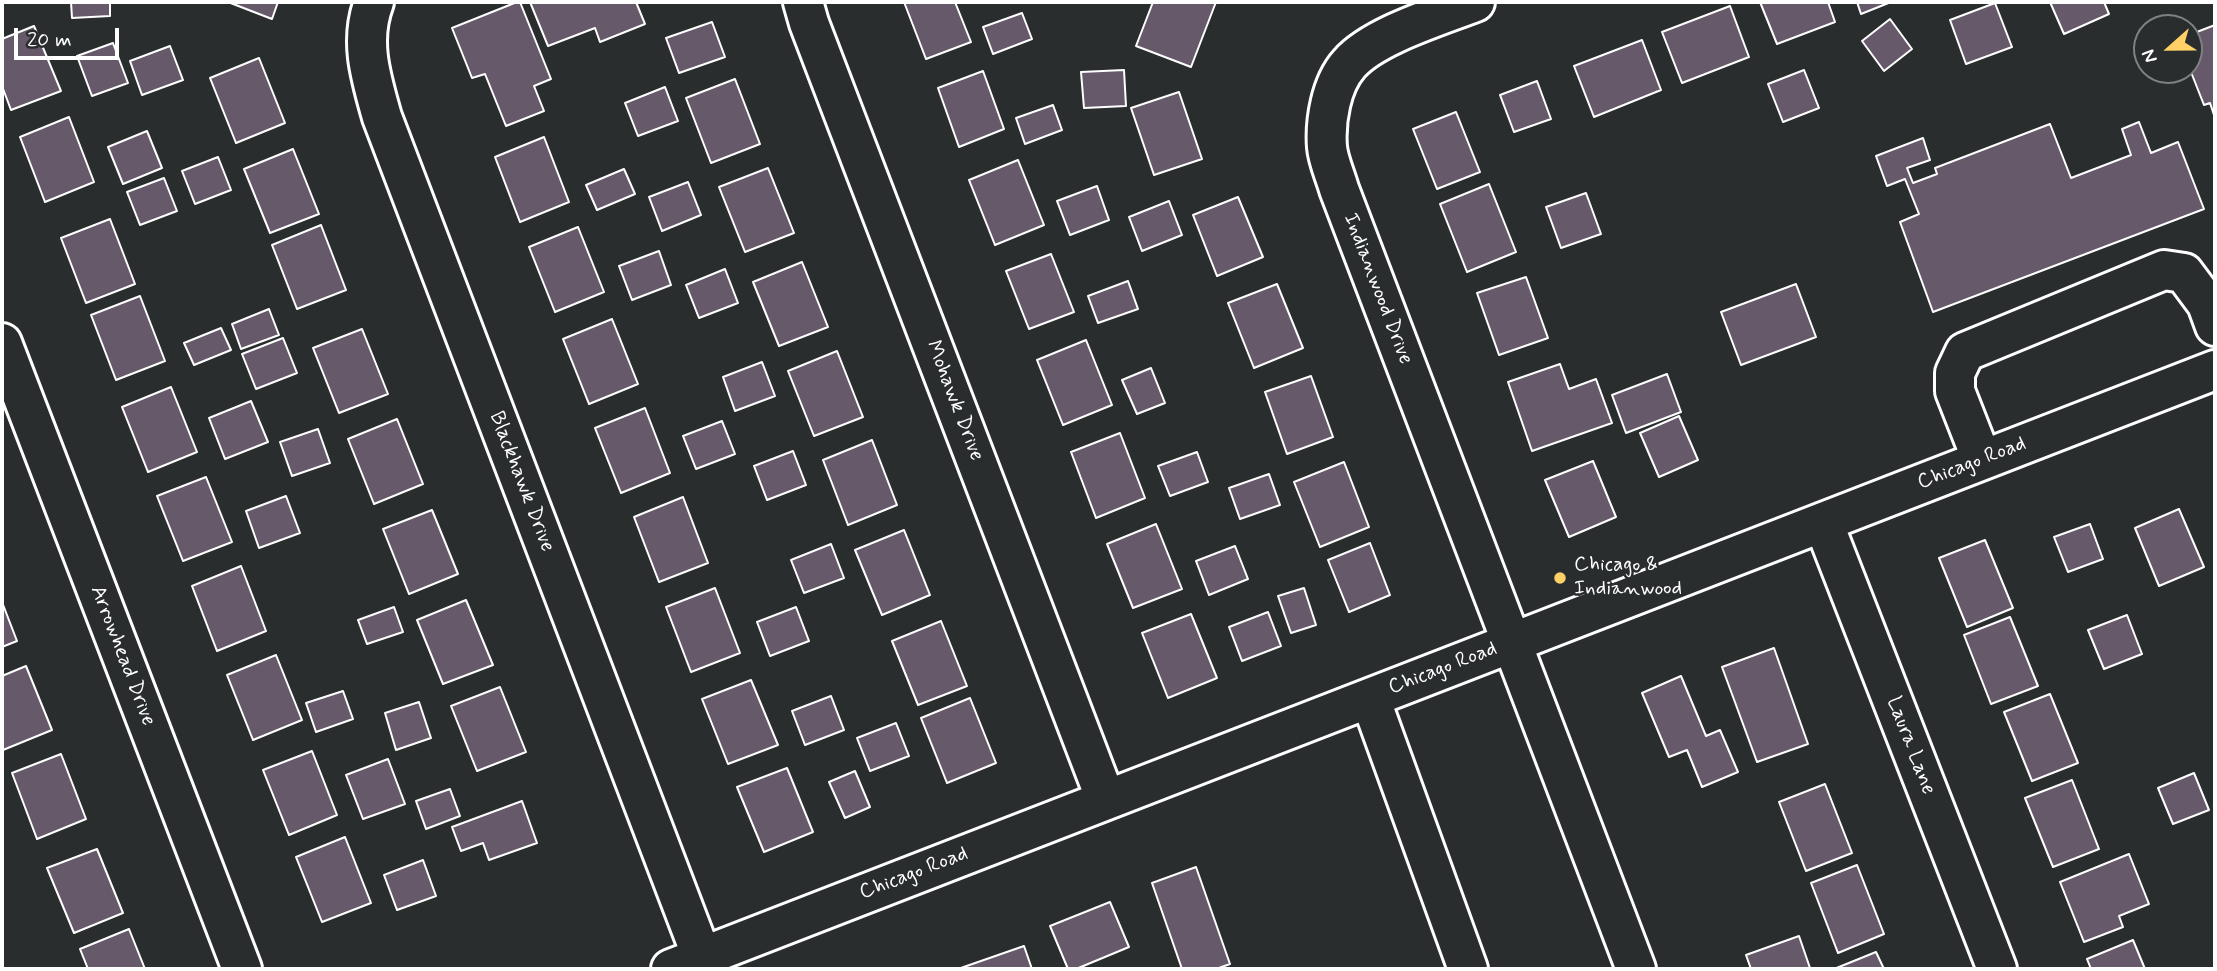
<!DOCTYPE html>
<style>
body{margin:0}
#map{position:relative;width:2217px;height:971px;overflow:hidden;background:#2a2d2e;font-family:Mynerve,sans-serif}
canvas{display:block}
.frame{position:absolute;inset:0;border:4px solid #fff;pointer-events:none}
.north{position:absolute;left:2133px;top:14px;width:70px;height:70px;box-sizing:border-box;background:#2a2d2e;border:2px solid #7f8182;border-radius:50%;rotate:249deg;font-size:19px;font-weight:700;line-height:28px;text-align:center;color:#fff}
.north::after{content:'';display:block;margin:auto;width:24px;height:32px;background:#ffd166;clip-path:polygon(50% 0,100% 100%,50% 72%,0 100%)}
.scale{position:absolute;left:14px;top:28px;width:105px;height:32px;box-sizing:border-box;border:4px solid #fff;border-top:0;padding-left:9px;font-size:21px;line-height:24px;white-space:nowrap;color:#fff;-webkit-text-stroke:5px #2a2d2e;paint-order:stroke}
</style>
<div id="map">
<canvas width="2217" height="971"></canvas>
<div class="frame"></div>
<div class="north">N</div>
<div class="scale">20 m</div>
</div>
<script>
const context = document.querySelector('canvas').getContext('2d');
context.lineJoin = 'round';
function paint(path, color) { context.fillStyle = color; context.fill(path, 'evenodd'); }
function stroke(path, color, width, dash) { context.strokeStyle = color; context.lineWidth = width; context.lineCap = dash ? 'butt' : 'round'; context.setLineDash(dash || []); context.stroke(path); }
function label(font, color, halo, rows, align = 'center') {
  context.font = font + ' Mynerve,sans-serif'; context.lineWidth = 5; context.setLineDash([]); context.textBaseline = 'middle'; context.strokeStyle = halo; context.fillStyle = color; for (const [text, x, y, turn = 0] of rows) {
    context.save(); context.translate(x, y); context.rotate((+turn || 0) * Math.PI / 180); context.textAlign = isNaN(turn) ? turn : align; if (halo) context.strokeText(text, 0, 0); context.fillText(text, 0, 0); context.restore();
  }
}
const building = new Path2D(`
 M71,2H110V16L72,18Z
 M228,2H278L272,19Z
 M517,2H520L551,79L534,86L544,111L506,126L485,74L472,78L452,28Z
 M530,2H636L645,24L600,42L595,28L548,46Z
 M904,2H955L971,42L926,59Z
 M1153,2H1216L1191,67L1136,46Z
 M1760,2H1828L1835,22L1777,44Z
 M1857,2H1891L1861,14Z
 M2050,2H2104L2109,14L2064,34Z
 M1995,3L2012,47L1966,64L1950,20Z
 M1730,6L1749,57L1682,83L1662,32Z
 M1022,13L1032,39L993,54L983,27Z
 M1890,19L1912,49L1884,71L1862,41Z
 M712,22L725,57L679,73L666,38Z
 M2215,25V118L2210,103L2204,105L2189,67V35Z
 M34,26L61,91L11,110L2,86V39Z
 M1642,40L1661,90L1594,117L1574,66Z
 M113,43L128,83L92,96L77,56Z
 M170,46L183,80L142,95L130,61Z
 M259,58L285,123L236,143L210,78Z
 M1124,70L1126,106L1084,108L1081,72Z
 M1804,70L1819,108L1783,122L1768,84Z
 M983,71L1004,129L959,147L938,88Z
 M735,79L760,144L711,163L686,98Z
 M1537,81L1551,119L1514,132L1500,95Z
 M665,87L678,121L638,136L625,103Z
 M1179,92L1202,159L1154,175L1131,108Z
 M1053,105L1062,130L1025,144L1016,118Z
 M1456,112L1480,172L1437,189L1413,129Z
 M69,117L94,182L45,202L20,137Z
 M2139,122L2151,153L2178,142L2204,209L1933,312L1900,222L1919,214L1905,179L1887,186L1876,156L1923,138L1930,160L1907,168L1913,183L1937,174L1935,168L2050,124L2071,178L2131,155L2122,129Z
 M147,131L162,168L123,184L108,147Z
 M544,137L569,202L520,222L495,157Z
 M293,149L319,214L270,233L244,169Z
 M218,157L231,190L195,204L182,171Z
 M1018,160L1044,225L995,245L969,180Z
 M768,168L794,233L745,252L719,187Z
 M624,169L635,194L597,210L586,185Z
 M164,178L177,211L140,225L127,192Z
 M688,182L701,215L662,231L649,197Z
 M1489,184L1516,252L1467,272L1440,204Z
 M1097,186L1109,220L1070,235L1057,201Z
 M1586,193L1601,234L1561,248L1546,207Z
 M1238,197L1263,257L1217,276L1193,215Z
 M1169,201L1182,235L1142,251L1129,217Z
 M110,219L135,284L86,303L61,238Z
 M321,225L346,290L297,309L272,245Z
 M578,227L604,292L555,312L529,247Z
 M659,251L671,285L632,300L619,266Z
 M1051,254L1074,312L1029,329L1006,271Z
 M802,262L828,327L779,346L753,282Z
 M725,269L738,303L699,318L686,285Z
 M1526,277L1548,338L1499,355L1477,293Z
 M1128,281L1138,309L1098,323L1088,296Z
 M1277,284L1303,348L1254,368L1228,303Z
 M1796,284L1816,337L1741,365L1721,312Z
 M140,296L165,361L116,380L91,315Z
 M269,309L279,335L241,349L232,324Z
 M612,319L638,384L589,404L563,339Z
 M221,328L231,350L194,365L184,343Z
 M362,329L388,394L339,413L313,348Z
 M283,338L297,373L256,389L242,354Z
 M1086,340L1112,405L1063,425L1037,360Z
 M837,351L863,417L814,436L788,371Z
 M762,362L775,396L735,411L723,377Z
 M1560,364L1569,389L1596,379L1612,423L1532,451L1508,382Z
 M1151,368L1165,403L1137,414L1122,380Z
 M1667,374L1681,412L1626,433L1612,395Z
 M1311,376L1333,437L1287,454L1265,392Z
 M171,387L197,452L148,472L122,407Z
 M251,401L268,442L225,459L209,418Z
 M645,408L670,473L621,493L595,428Z
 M1679,416L1698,460L1659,477L1640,433Z
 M397,419L423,484L374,504L348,439Z
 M722,421L735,454L696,469L683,436Z
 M318,429L330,463L292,476L280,442Z
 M1120,433L1145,498L1096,518L1071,452Z
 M872,440L897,505L848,525L823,460Z
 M793,451L806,485L767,500L754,466Z
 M1197,452L1208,482L1170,496L1158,466Z
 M1593,461L1616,517L1569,537L1545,480Z
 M1344,462L1369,527L1320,547L1294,482Z
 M1269,474L1280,505L1240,519L1229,488Z
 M206,477L232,542L183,561L157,496Z
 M286,496L300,533L259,548L246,511Z
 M683,497L708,563L659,582L634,517Z
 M2179,509L2204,567L2159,586L2135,528Z
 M432,510L458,574L409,594L383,529Z
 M1156,524L1182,589L1133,608L1107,544Z
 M2090,524L2103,559L2068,572L2054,537Z
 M904,530L930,595L882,615L855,550Z
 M1985,540L2013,608L1967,627L1939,558Z
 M1370,543L1390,595L1349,612L1328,560Z
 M831,544L844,578L804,593L791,560Z
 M1235,546L1248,579L1209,595L1196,561Z
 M241,566L266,631L217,651L192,586Z
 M715,588L740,653L691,672L666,607Z
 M1304,588L1316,625L1291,633L1278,596Z
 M466,600L493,665L443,684L417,620Z
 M2,602L17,641L2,647Z
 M394,607L403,632L367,644L358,620Z
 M796,607L809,641L770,656L757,622Z
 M1268,612L1281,646L1242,661L1229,627Z
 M1191,614L1217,678L1168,698L1142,633Z
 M2127,615L2142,654L2104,669L2088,630Z
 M2010,617L2038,686L1991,704L1964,635Z
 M941,621L967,686L918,705L892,641Z
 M1774,648L1808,744L1757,762L1722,667Z
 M276,655L302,720L253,740L227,675Z
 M26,666L52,730L3,750L2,676Z
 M1681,676L1706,736L1720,730L1738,772L1702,787L1687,750L1669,757L1642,693Z
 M751,680L778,745L728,764L702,699Z
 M500,687L526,752L477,771L451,706Z
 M343,691L353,719L316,732L306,703Z
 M2050,694L2078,763L2032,781L2004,712Z
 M831,696L844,730L805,745L792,711Z
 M970,698L996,763L947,783L921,718Z
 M419,702L431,738L396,750L385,713Z
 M896,723L909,756L870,771L857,738Z
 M312,751L337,815L289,835L263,770Z
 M61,754L86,819L37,839L12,773Z
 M388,759L405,804L363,819L346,775Z
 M787,768L813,832L764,852L737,787Z
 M855,771L870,807L845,818L829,782Z
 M2194,773L2209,810L2173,824L2158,788Z
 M2072,780L2099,849L2053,867L2025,798Z
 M1825,784L1852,853L1806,871L1779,802Z
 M450,789L460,816L426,829L416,801Z
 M522,801L537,843L489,860L483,843L461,851L452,827Z
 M345,837L371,903L322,922L296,857Z
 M97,849L123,913L74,933L47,868Z
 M2129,854L2149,904L2119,916L2123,927L2084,942L2060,882Z
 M423,860L436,896L397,910L384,875Z
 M1857,865L1884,934L1838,953L1811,883Z
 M1196,867L1230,964L1216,969H1182L1152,883Z
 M1110,902L1129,947L1076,969H1068L1050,926Z
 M129,929L145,969H88L80,949Z
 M1799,936L1810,968L1751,969L1746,955Z
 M2133,940L2145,969H2091L2087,959Z
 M1024,946L1032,969H958Z
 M1876,952L1884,969H1834Z`);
const minor = new Path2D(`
 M374,2C359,41 371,78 382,117L702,957
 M803,2L809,23L1106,800
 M1475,2C1439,16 1373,36 1349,64C1331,84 1325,121 1327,147C1328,160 1335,175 1339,189L1636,969
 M2,343L242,969
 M1982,460L1955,391V373L1965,352L2164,270L2184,273L2207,304L2215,326
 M1823,522L1997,969
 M1370,698L1468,969
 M671,969L2215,370`);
const markers = [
 [1560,578,7,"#ffd166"]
];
const streetNames = [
 ["Indianwood Drive",1377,289,69],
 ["Mohawk Drive",954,401,69],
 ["Chicago Road",1972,464,-21],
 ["Blackhawk Drive",521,482,69],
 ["Arrowhead Drive",122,656,69],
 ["Chicago Road",1443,669,-21],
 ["Laura Lane",1910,746,69],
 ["Chicago Road",914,874,-21]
];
const poiNames = [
 ["Chicago &",1574,566],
 ["Indianwood",1574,590]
];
paint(building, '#665a6a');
stroke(building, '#fff', 2);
stroke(minor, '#fff', 44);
stroke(minor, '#2a2d2e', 38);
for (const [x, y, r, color] of markers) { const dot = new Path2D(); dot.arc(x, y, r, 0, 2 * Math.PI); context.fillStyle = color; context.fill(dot); stroke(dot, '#2a2d2e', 2.5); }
label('21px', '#fff', '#2a2d2e', streetNames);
label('21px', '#fff', '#2a2d2e', poiNames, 'left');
</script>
